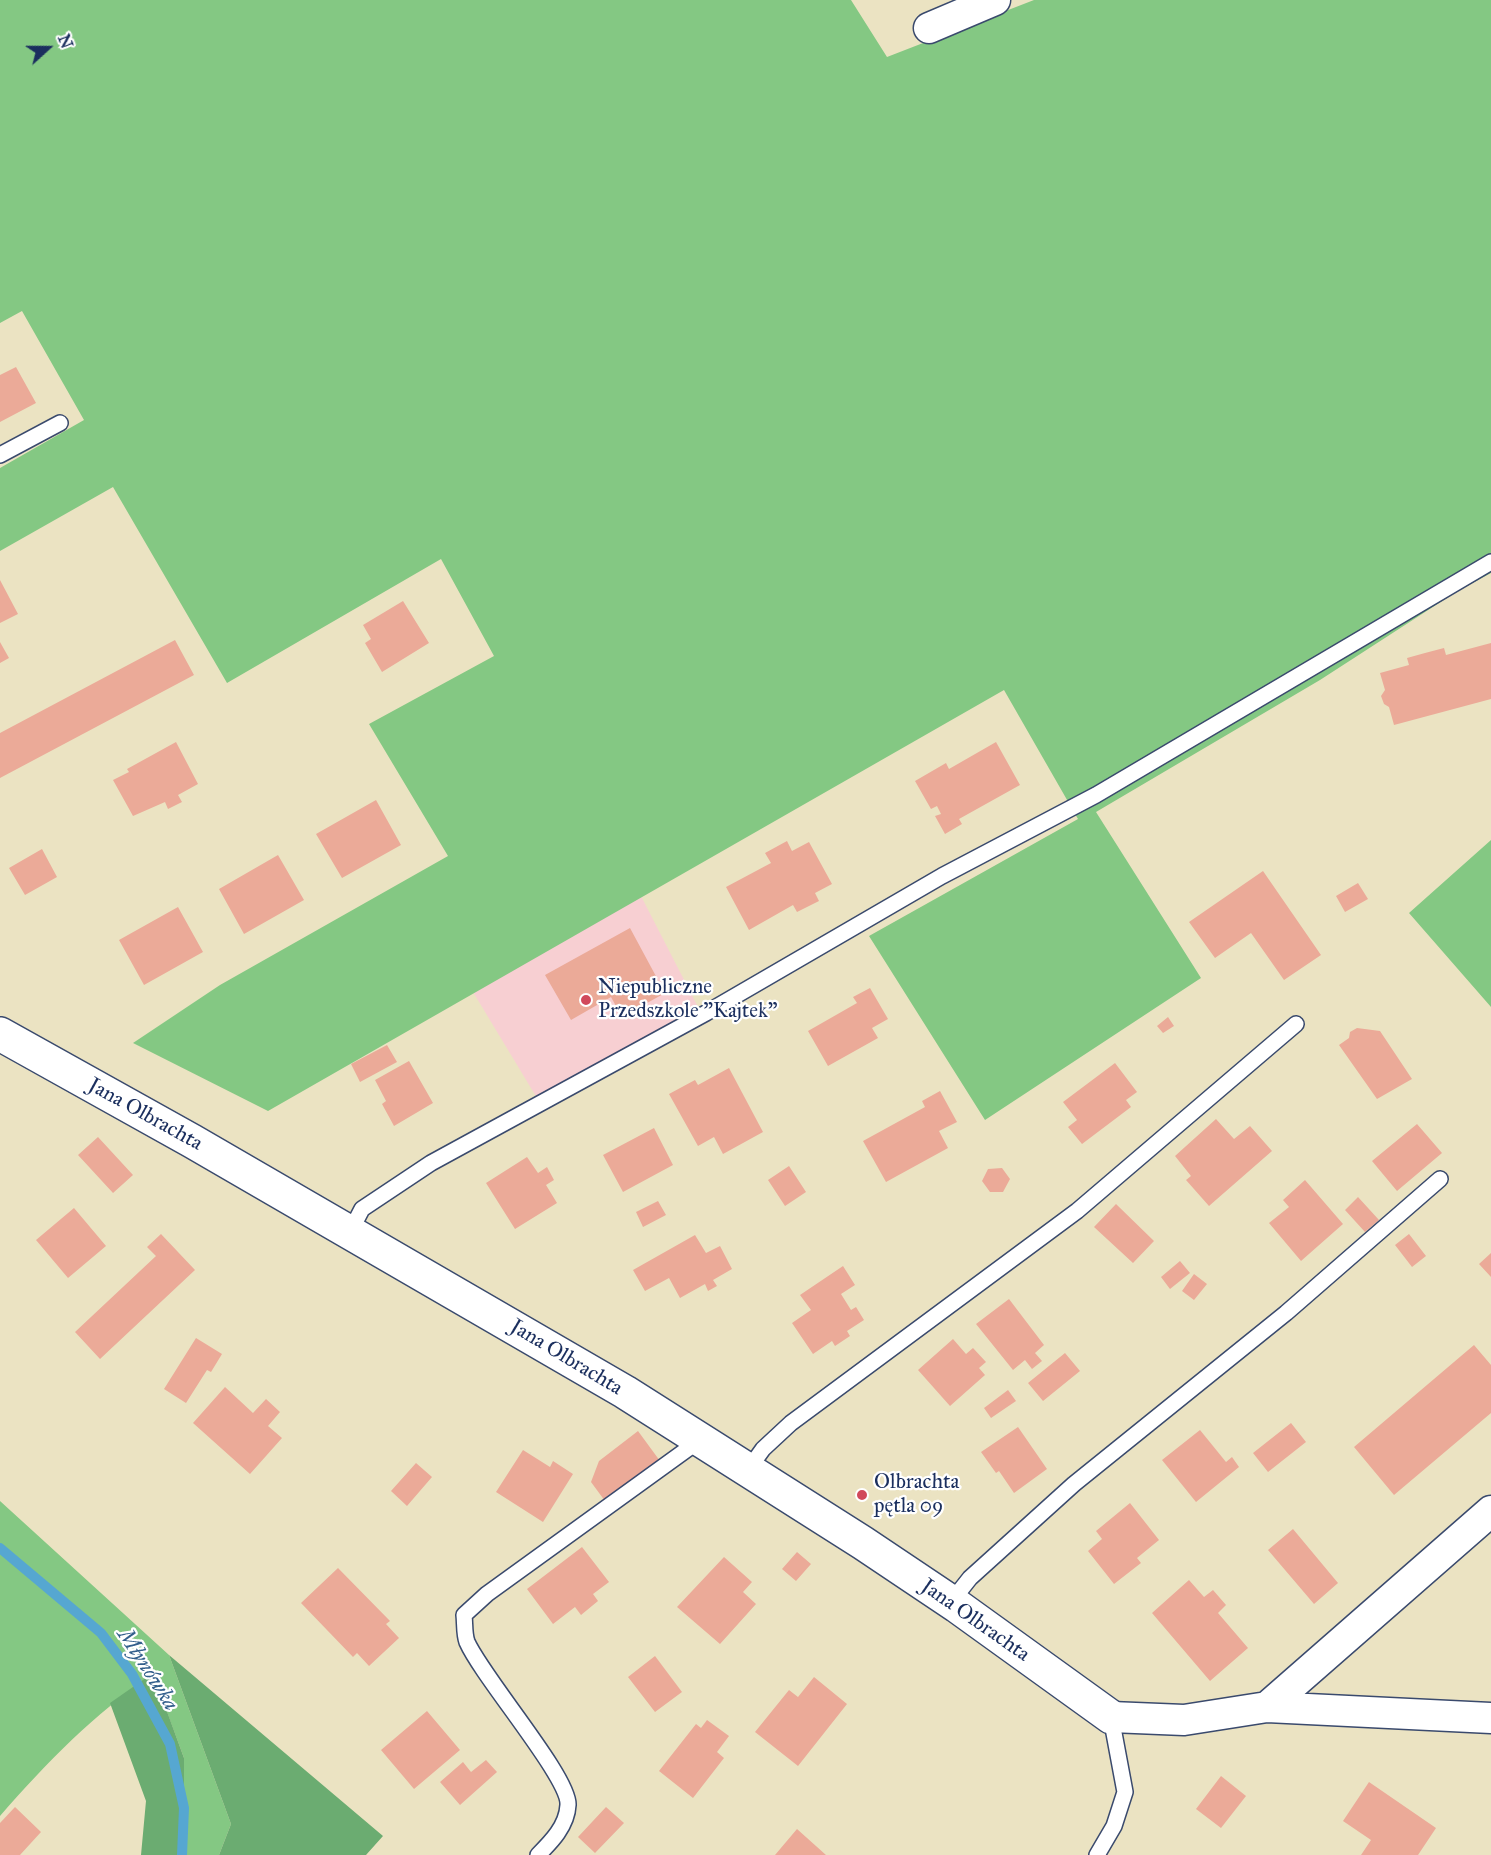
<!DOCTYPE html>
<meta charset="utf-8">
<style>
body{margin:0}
#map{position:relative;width:1491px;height:1855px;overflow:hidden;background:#ebe3c2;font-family:"IM FELL Great Primer",serif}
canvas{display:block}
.north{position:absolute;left:18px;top:18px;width:60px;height:60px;-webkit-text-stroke:4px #fff;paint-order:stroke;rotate:69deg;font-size:16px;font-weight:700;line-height:24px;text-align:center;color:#1b2f5e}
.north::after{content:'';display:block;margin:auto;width:21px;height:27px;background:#1b2f5e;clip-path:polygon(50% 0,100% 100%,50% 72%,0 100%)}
</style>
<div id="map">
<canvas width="1491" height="1855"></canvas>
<div class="north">N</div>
</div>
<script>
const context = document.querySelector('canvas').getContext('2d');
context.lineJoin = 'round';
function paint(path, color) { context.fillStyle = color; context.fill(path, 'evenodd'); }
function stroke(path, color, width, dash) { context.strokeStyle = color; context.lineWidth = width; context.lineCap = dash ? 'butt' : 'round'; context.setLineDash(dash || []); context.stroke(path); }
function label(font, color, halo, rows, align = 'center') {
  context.font = font + ' "IM FELL Great Primer",serif'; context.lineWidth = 4.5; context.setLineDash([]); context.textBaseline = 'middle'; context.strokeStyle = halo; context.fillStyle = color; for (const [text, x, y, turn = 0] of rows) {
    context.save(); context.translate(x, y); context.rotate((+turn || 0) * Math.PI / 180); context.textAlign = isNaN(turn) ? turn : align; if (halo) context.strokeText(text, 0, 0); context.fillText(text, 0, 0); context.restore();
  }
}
const built = new Path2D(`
 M641,896L698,1007L537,1098L473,992Z`);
const green = new Path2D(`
 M0,0H851L887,57L1034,0H1491V573L1456,592L1320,680L1096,812L1201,978L985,1120L869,936L1078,819L1004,690L268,1111L133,1043L220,985L448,856L369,724L494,656L441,559L227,683L113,487L0,551V468L84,420L22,311L0,323Z
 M1491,840V1007L1409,913Z
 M0,1501L169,1655L231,1824L219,1855H184V1758L153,1674C93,1715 48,1761 0,1816Z`);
const forest = new Path2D(`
 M169,1655L383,1836L366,1855H219L231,1824Z
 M153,1673L184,1758V1855H141L146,1801L110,1703Z`);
const stream = new Path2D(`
 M0,1548L101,1633L132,1674L170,1744L184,1808L182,1855`);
const building = new Path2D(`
 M16,367L36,403L0,422V375Z
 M0,580L18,614L0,623Z
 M403,601L429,643L382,672L365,643L371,639L363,625Z
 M175,640L194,675L0,778V733Z
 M0,642L9,658L0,663Z
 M1491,643V699L1394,725L1389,707L1384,704L1381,696L1385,690L1380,673L1409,665L1407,658L1425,653L1444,648L1446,655Z
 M176,742L198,784L178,795L182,802L168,809L165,802L133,816L113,780L129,772L127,769Z
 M996,742L1020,785L959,819L962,824L945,834L935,816L941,814L937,806L931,809L915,781L946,763L949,769Z
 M376,800L401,845L342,878L316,834Z
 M787,841L792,851L809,842L832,884L815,893L819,901L797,912L793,905L749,930L726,887L771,863L765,853Z
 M42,849L57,877L25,895L9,868Z
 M278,855L304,900L244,934L219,889Z
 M1263,871L1321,955L1284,980L1251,933L1215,958L1189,922Z
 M1358,883L1368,899L1345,912L1336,896Z
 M178,907L203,952L144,985L119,940Z
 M630,928L665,993L622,1017L611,997L571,1020L545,975Z
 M870,988L888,1019L872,1028L878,1038L828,1066L808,1031L857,1003L853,997Z
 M1168,1017L1174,1026L1163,1033L1157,1026Z
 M1357,1028L1380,1031L1412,1079L1377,1099L1339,1045L1349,1038L1350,1032Z
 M387,1045L397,1062L360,1082L351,1064Z
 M409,1061L433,1103L394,1126L382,1104L386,1101L375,1080Z
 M1115,1063L1137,1092L1126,1100L1131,1107L1082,1144L1068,1127L1077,1120L1063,1102Z
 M729,1068L763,1132L723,1154L714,1137L698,1146L669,1094L695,1080L698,1085Z
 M940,1091L957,1122L939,1131L948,1148L886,1182L863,1141L925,1107L922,1101Z
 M1216,1119L1234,1139L1250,1126L1272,1151L1209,1206L1186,1180L1191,1176L1175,1156Z
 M1417,1124L1442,1153L1397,1191L1372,1161Z
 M654,1128L673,1165L623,1192L603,1155Z
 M98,1137L133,1175L113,1193L78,1155Z
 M527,1157L538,1173L547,1167L554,1180L546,1185L557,1203L515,1229L486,1183Z
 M789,1166L806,1192L785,1206L768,1180Z
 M1002,1168L1010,1179L1003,1192H990L982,1181L988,1169Z
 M1305,1180L1343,1224L1301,1261L1269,1223L1289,1207L1283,1200Z
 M1358,1197L1379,1220L1365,1232L1345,1210Z
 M658,1201L666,1215L643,1227L636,1212Z
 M1116,1204L1154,1241L1133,1263L1094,1227Z
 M74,1208L106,1246L68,1278L36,1240Z
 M161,1234L195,1270L100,1359L75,1332L156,1256L147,1247Z
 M1409,1234L1426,1256L1412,1267L1395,1245Z
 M695,1235L706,1253L720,1246L732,1269L713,1280L717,1286L708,1291L705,1284L680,1298L669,1278L645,1291L633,1270Z
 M1491,1253V1277L1479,1264Z
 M1180,1261L1190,1273L1170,1289L1161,1277Z
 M843,1266L855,1285L841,1294L851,1310L856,1307L864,1320L847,1331L850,1336L835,1346L832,1341L813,1354L792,1323L811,1310L800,1295Z
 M1194,1274L1207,1284L1194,1300L1182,1291Z
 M1009,1299L1044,1345L1035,1353L1042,1361L1032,1369L1025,1360L1013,1370L976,1324Z
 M196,1338L222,1354L211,1372L207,1370L186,1403L164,1389Z
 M953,1339L966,1354L973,1348L986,1362L979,1368L985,1375L950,1406L918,1370Z
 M1474,1345L1491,1365V1413L1394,1495L1354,1447Z
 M1065,1353L1080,1371L1043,1401L1028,1383Z
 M225,1387L253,1413L266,1399L280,1412L268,1426L282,1438L250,1474L193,1423Z
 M1008,1390L1016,1401L991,1418L984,1408Z
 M1291,1423L1306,1442L1268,1472L1253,1453Z
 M1018,1427L1047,1469L1014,1493L999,1471L996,1473L981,1452Z
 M1200,1430L1226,1462L1232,1457L1239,1467L1196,1502L1162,1460Z
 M638,1431L660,1461L605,1501L591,1482L599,1461Z
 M523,1450L550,1467L553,1461L573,1474L543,1522L496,1492Z
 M416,1463L432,1477L407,1506L391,1491Z
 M1130,1503L1159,1540L1137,1558L1141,1563L1114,1584L1088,1551L1102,1539L1096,1531Z
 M1293,1529L1338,1583L1314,1604L1268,1550Z
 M582,1547L609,1582L593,1594L598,1601L581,1615L575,1607L553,1624L527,1589Z
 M797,1552L811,1564L796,1581L782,1569Z
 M724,1557L752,1582L743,1592L756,1604L720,1644L677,1607Z
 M338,1568L390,1621L386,1624L399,1638L369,1666L357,1653L353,1657L301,1603Z
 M1189,1580L1204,1597L1213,1590L1226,1605L1218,1613L1248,1648L1210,1681L1152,1613Z
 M655,1656L682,1692L655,1712L628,1677Z
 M814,1677L847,1704L798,1766L755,1732L789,1690L798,1697Z
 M427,1711L460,1750L414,1789L381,1750Z
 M707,1720L729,1736L717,1752L724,1758L693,1798L659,1771L696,1724L701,1728Z
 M486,1760L497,1772L460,1805L440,1782L463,1762L471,1772Z
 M1221,1776L1246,1796L1221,1828L1196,1809Z
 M1369,1782L1436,1828L1418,1855H1361L1371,1840L1343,1821Z
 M15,1807L41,1832L20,1855H0V1823Z
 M606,1807L624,1823L595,1853L578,1837Z
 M797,1829L826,1855H775Z`);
const lane = new Path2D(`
 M0,455L60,423
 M349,1234L362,1209L431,1163L706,1013L942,876L1096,795L1491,562
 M748,1470L763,1449L791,1423L1077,1211L1296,1024
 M951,1602L970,1578L1074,1484L1286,1313L1440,1179
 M538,1855C551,1842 567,1826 568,1805C570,1778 483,1678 467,1642C464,1634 465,1623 464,1615L487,1594L700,1440
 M1097,1855L1114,1826L1125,1792L1111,1717`);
const street = new Path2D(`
 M929,28L995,0
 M1267,1707L1491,1511
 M1111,1717L1184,1720L1267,1707L1491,1718`);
const secondary = new Path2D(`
 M0,1034L192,1141L625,1392L863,1543L957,1606L1111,1717`);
const markers = [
 [586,1000,6,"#d1495b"],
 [862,1495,6,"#d1495b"]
];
const poiNames = [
 ["Niepubliczne",598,988],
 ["Przedszkole \"Kajtek\"",598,1012],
 ["Olbrachta",874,1483],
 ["pętla 09",874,1507]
];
const streetNames = [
 ["Jana Olbrachta",145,1115,29],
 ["Jana Olbrachta",566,1358,31],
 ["Jana Olbrachta",975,1621,35]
];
const waterNames = [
 ["Młynówka",147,1670,57]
];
paint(built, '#f7cfd2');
paint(green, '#84c883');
paint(forest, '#6bac71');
stroke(stream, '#56a7d1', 10);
paint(building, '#ebaa98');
stroke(lane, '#3a4a6d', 18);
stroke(street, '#3a4a6d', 33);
stroke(secondary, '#3a4a6d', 36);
stroke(lane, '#fff', 15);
stroke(street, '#fff', 30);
stroke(secondary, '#fff', 33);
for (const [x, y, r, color] of markers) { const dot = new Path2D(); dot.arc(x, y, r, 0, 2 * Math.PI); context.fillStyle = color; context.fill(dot); stroke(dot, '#fff', 2); }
label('21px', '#1b2f5e', '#fff', poiNames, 'left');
label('21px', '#1b2f5e', '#fff', streetNames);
label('italic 22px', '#335f8c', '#fff', waterNames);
</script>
